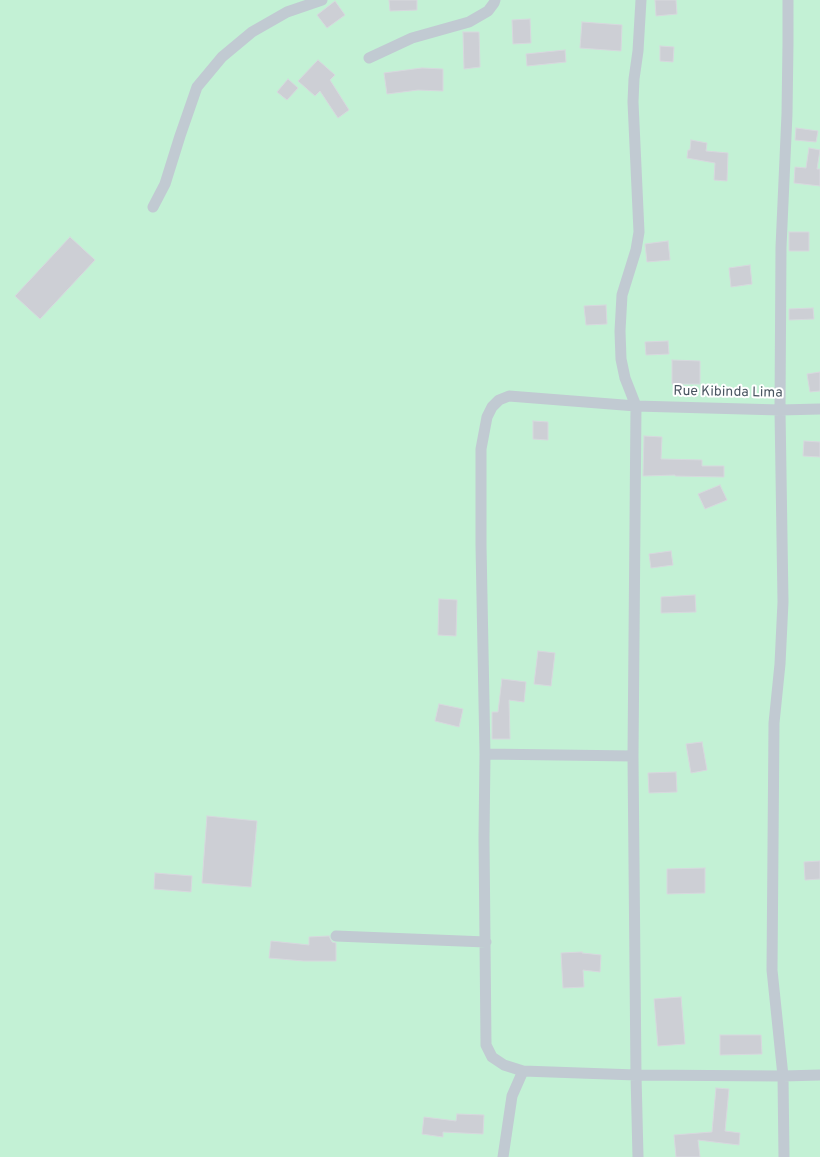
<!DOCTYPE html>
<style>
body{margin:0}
canvas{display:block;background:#f5f3f3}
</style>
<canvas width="820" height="1157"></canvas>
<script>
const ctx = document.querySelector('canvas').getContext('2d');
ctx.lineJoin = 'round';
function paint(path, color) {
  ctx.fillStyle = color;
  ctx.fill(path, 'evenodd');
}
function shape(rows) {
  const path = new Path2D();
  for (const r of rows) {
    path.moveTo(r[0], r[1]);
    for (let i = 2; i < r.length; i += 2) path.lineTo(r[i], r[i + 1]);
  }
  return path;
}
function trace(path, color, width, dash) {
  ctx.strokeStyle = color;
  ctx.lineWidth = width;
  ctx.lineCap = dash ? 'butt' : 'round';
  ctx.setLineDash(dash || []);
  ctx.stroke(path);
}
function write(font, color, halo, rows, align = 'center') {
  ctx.font = font + ' Overpass,sans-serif';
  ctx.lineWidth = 4;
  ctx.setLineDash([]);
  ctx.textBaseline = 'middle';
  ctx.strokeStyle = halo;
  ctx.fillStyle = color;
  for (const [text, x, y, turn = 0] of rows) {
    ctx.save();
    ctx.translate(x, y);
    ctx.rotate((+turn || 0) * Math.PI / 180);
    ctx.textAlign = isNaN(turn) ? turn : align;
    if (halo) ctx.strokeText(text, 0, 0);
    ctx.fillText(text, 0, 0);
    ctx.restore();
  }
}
paint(shape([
 [0,0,820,0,820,1157,0,1157]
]), '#c3f1d5');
const building = shape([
 [389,0,417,0,417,10,390,11,389,0],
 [655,0,676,0,677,14,656,16,655,0],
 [335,1,345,15,327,28,317,15,335,1],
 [530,19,531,43,513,44,512,20,530,19],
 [582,22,622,25,621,51,580,48,582,22],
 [463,32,479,32,480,67,464,69,463,32],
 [660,46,674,47,673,62,660,61,660,46],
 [565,50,566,62,527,66,526,54,565,50],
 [318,60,335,75,330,80,349,110,338,118,320,91,315,96,298,81,318,60],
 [422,68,443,69,443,91,418,90,387,94,384,73,422,68],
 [288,79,298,88,287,100,277,92,288,79],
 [796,128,818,131,816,142,795,140,796,128],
 [691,140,707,143,706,151,728,153,727,181,714,180,715,163,687,158,688,150,690,150,691,140],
 [809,148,820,150,817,169,820,169,820,186,794,183,795,167,806,168,809,148],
 [789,232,809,232,809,251,789,251,789,232],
 [70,237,95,260,40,319,15,296,70,237],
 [668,241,670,260,647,262,645,244,668,241],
 [750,265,752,284,731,287,729,268,750,265],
 [606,305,607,324,586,325,584,306,606,305],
 [813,308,814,319,789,320,789,309,813,308],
 [668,341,669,354,646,355,645,342,668,341],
 [672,360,700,361,700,384,672,384,672,360],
 [820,372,820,391,810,392,807,374,820,372],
 [533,421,548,422,548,440,533,439,533,421],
 [644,436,662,437,661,459,702,460,702,466,724,466,724,477,675,476,675,475,643,476,644,436],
 [804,441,820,442,820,457,803,456,804,441],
 [720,485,727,500,705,509,698,494,720,485],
 [671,551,673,565,651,568,649,554,671,551],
 [695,595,696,612,661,613,661,597,695,595],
 [439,599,457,600,456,636,438,635,439,599],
 [538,651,555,653,551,686,534,684,538,651],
 [502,679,526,682,524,702,509,700,510,739,492,739,492,712,498,712,502,679],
 [439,704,463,709,459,727,435,721,439,704],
 [702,742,707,770,691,773,686,744,702,742],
 [676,772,677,792,649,793,648,773,676,772],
 [207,816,257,821,251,887,202,883,207,816],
 [820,861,820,879,805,880,804,862,820,861],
 [705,868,705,893,667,894,667,869,705,868],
 [155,873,192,876,191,892,154,889,155,873],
 [329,936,332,942,336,943,336,961,304,961,269,958,271,941,309,945,309,937,329,936],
 [582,952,582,953,601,955,600,972,583,970,584,987,563,988,561,953,582,952],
 [681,997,685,1044,658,1046,654,999,681,997],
 [720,1035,761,1035,762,1054,720,1055,720,1035],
 [716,1088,729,1089,725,1131,740,1133,739,1145,698,1140,700,1157,676,1157,674,1135,712,1132,716,1088],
 [457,1114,484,1115,483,1134,443,1132,443,1137,422,1134,424,1117,456,1121,457,1114]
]);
paint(building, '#cdcfd5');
trace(building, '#d7d9de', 1);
trace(shape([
 [369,58,412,38,469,22,488,11,494,3,495,0],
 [153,207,165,184,180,136,197,87,222,57,252,32,287,12,322,0],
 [820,409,780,410,636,406,509,396,499,400,492,407,487,417,481,449,481,545,485,754,484,838,486,1045,492,1057,504,1065,523,1071,636,1075,783,1076,820,1075],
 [485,754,633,756],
 [336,936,486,942],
 [503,1157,512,1096,523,1071],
 [638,1157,636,1075,633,756,636,406,625,378,621,359,620,331,622,295,636,250,639,232,633,102,634,79,638,51,641,0],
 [784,1157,783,1076,772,970,774,723,780,664,783,602,780,410,781,247,787,114,788,43,788,0]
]), '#c1cad2', 11);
write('14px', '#4a5661', '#fff', [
 ["Rue Kibinda Lima",728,393,1]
]);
</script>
